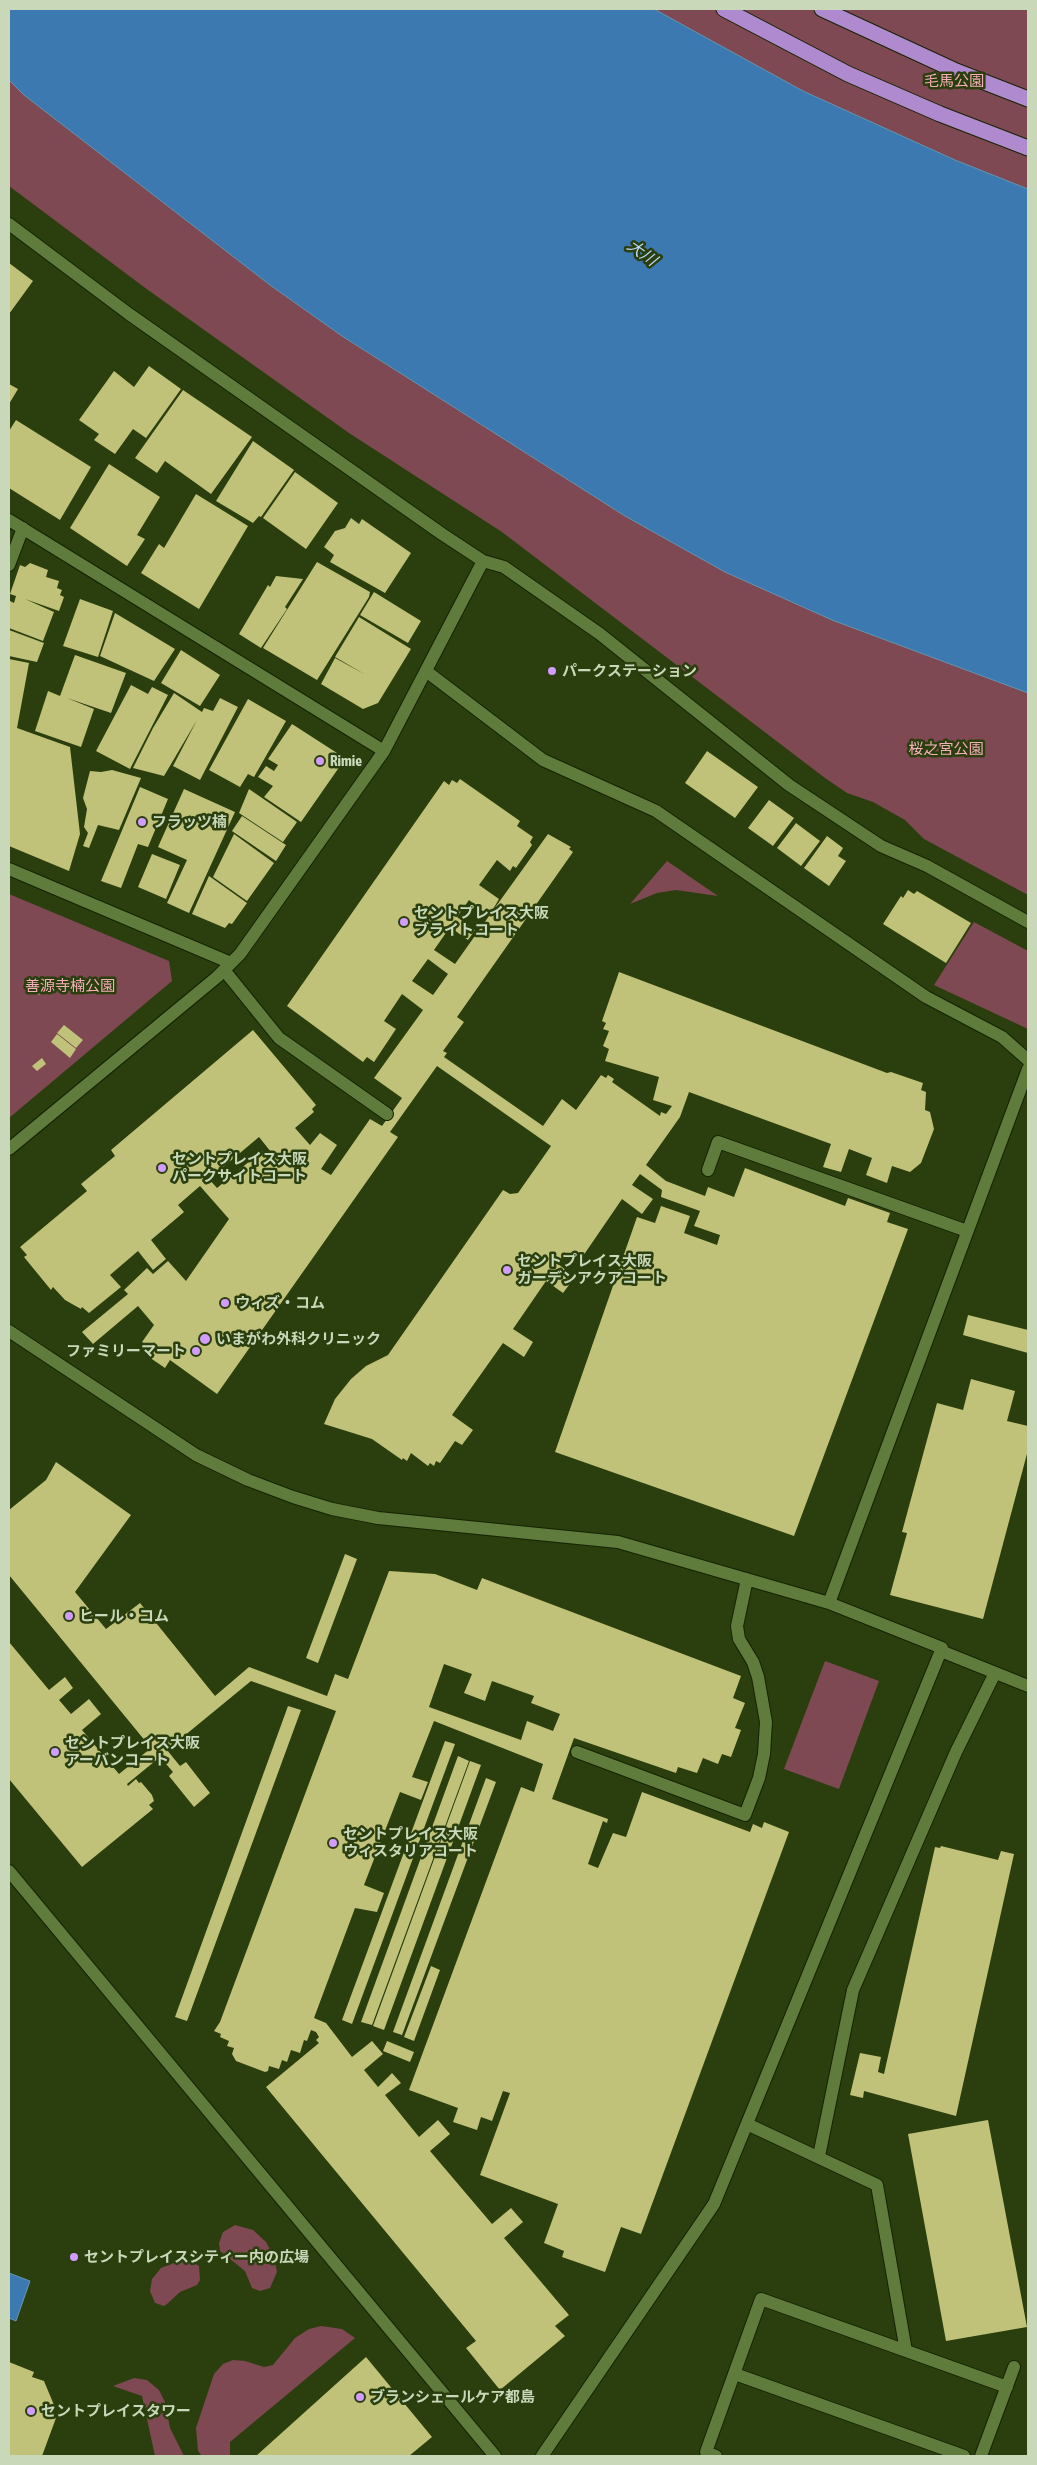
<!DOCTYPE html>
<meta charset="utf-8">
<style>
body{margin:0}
#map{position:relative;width:1037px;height:2465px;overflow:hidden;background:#2a3e0e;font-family:"Asap Condensed",sans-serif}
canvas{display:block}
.frame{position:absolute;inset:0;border:10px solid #c8d8b8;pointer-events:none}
</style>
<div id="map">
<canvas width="1037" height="2465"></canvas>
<div class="frame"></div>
</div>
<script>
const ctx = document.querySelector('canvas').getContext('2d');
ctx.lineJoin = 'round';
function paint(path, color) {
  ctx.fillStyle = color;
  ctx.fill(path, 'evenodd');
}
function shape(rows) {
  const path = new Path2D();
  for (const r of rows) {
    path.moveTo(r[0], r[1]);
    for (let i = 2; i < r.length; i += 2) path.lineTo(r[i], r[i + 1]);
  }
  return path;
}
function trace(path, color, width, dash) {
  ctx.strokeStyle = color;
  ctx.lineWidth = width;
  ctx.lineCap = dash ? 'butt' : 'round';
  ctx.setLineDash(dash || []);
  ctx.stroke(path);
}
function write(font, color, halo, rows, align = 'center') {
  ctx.font = font + ' "Asap Condensed","Noto Sans JP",sans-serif';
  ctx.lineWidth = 5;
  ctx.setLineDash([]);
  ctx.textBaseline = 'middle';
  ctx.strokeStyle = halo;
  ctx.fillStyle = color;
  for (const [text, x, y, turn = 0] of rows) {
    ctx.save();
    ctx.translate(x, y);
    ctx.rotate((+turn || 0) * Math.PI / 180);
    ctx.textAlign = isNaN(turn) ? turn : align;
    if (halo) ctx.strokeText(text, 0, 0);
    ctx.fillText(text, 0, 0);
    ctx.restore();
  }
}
paint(shape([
 [654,9,1028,9,1028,189,955,160,803,91],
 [9,80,24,95,270,285,342,336,625,516,725,572,832,620,1028,693,1028,895,924,839,905,820,873,802,847,793,825,778,502,532,349,433,148,290,9,186],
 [667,861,718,896,676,890,657,893,630,904],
 [9,894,169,961,172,981,9,1118],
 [974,922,1028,951,1028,1029,934,985],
 [825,1661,879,1681,839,1789,784,1769],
 [235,2225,253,2230,266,2242,274,2257,277,2272,270,2288,260,2291,252,2288,245,2271,220,2251,219,2243,223,2232],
 [181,2260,191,2261,199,2266,200,2280,197,2285,180,2292,167,2304,164,2306,155,2303,150,2291,152,2279,161,2268],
 [321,2326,342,2329,355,2338,230,2442,230,2456,202,2456,198,2451,196,2428,214,2374,223,2364,233,2360,245,2361,264,2367,273,2365,295,2338,309,2329],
 [134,2378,147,2380,159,2390,165,2402,170,2428,184,2456,155,2456,142,2396,113,2386]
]), '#7e4952');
const water = shape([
 [9,9,654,9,803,91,955,160,1028,189,1028,693,832,620,725,572,625,516,342,336,270,285,24,95,9,80,9,9],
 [9,2273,30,2281,16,2321,9,2318,9,2273]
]);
paint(water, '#3d79b1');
trace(water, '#6796b3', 1);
paint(shape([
 [9,263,33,281,9,314],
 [149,366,181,389,146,438,133,429,115,454,94,440,99,434,79,420,114,371,134,387],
 [9,384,18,389,9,404],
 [183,390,252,437,211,494,165,461,157,473,135,458],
 [16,420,91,467,60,520,9,488,9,431],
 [253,441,294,470,261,517,259,516,253,523,216,501],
 [109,464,160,497,137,535,145,539,127,566,70,528],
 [295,472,338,503,306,549,263,518],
 [196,494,248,526,199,609,141,573,159,544,164,548],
 [351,518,359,524,362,519,411,553,385,593,330,562,334,555,324,547,335,531,345,528],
 [317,562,370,592,369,597,317,680,263,648],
 [30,563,48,570,46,577,59,581,57,588,62,590,60,595,64,597,59,611,25,599,54,612,43,641,9,628,9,603,10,601,14,603,16,596,10,594,20,565,25,567],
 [276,576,303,579,285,607,287,609,261,648,239,634,268,585,270,587],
 [374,592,421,621,408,643,360,615],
 [80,599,113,611,98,657,63,646],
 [115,613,175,649,154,681,100,656],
 [359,617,411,649,378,703,363,709,321,684,335,658,366,675,335,657],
 [9,630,44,643,37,662,9,656],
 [181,650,220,675,200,706,161,683],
 [75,655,126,673,111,713,67,698,94,709,81,747,35,731,48,691,60,696],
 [9,659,29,663,17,728,70,747,80,834,69,871,9,846],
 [131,685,148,694,152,687,168,695,130,769,96,751],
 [174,693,202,712,204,708,213,711,220,698,238,707,200,780,173,766,197,720,164,776,133,768,153,728],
 [248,699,286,721,254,777,248,774,240,787,209,770],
 [292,724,337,753,340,766,301,822,264,797,273,786,258,777,266,766,274,771,278,765,268,759],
 [707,751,758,787,735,818,685,783],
 [112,770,141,778,119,830,98,825,89,848,83,846,88,833,84,827,87,809,83,798,90,771,101,772],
 [460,779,520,821,517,826,533,837,530,842,532,845,516,868,513,866,510,871,497,860,479,885,499,899,489,916,548,834,571,847,569,849,573,852,457,1017,464,1022,443,1051,447,1053,444,1057,543,1126,562,1099,576,1110,601,1075,606,1078,608,1075,614,1079,612,1082,660,1116,661,1112,666,1114,672,1106,653,1100,659,1077,605,1061,609,1049,603,1046,609,1031,603,1029,606,1023,602,1021,619,972,887,1073,891,1072,923,1083,921,1090,926,1092,925,1110,930,1112,934,1129,921,1163,910,1172,892,1166,887,1183,866,1175,872,1158,849,1149,841,1172,823,1167,831,1144,689,1092,680,1117,646,1165,666,1181,705,1196,708,1187,734,1197,745,1168,845,1206,848,1198,890,1213,887,1222,908,1229,794,1536,555,1452,637,1217,655,1223,661,1206,690,1216,684,1233,717,1245,720,1235,694,1226,700,1211,661,1197,662,1190,640,1174,632,1185,653,1199,642,1214,622,1199,581,1259,573,1253,564,1255,558,1264,575,1277,563,1293,546,1281,513,1329,533,1342,524,1357,503,1343,452,1415,473,1430,462,1445,455,1441,440,1463,436,1461,434,1466,430,1463,428,1466,411,1453,407,1461,403,1458,402,1460,372,1439,324,1424,335,1399,351,1379,366,1366,388,1355,503,1190,510,1194,518,1193,551,1146,437,1066,390,1132,398,1137,217,1394,170,1360,165,1368,146,1355,151,1348,142,1342,154,1325,138,1306,93,1344,82,1332,128,1294,124,1290,147,1268,153,1274,168,1261,186,1281,229,1219,200,1186,178,1205,184,1212,151,1240,166,1259,153,1270,138,1251,110,1275,121,1287,89,1313,82,1307,81,1309,65,1300,53,1287,51,1290,24,1257,27,1255,20,1247,87,1191,81,1184,115,1156,111,1150,253,1030,316,1105,312,1109,314,1112,295,1128,310,1145,320,1133,337,1145,321,1169,331,1175,370,1119,382,1126,402,1098,374,1078,423,1010,402,994,384,1021,396,1029,374,1062,367,1057,363,1062,287,1006,444,781,449,785,452,780,457,783],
 [469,900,489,916,455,964,434,950,450,927,468,940,475,930,457,917],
 [428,959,448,974,433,995,412,981],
 [259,1137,275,1157,269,1161,262,1151,217,1188,209,1179],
 [140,787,168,799,148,847,138,844,121,888,101,881],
 [184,789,235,812,189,913,167,903,187,860,158,847],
 [249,789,297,822,283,842,239,813],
 [769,800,794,818,773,846,748,828],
 [242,816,286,845,276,861,232,831],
 [796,823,820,841,801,866,777,848],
 [234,834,274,863,247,901,213,877],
 [827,836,843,848,838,856,846,861,829,886,804,868],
 [152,854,180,865,166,899,138,887],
 [209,876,247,903,232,924,229,923,225,928,192,914],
 [908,890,914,894,917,891,971,923,946,963,883,924,901,896,903,898],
 [43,977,49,989,38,995,32,983],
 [64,1025,83,1040,76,1048,57,1033],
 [57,1034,76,1049,70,1058,51,1042],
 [42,1058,46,1064,37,1071,32,1066],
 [968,1315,1028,1330,1028,1353,963,1335],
 [971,1379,1015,1391,1007,1421,1028,1426,1028,1450,983,1619,890,1595,907,1533,902,1532,937,1403,963,1410],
 [56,1462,131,1515,75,1592,106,1629,140,1603,215,1696,249,1667,327,1696,335,1674,348,1679,389,1571,435,1574,477,1590,482,1578,741,1676,733,1698,745,1703,735,1728,741,1730,731,1757,722,1754,718,1764,703,1758,697,1773,678,1767,676,1773,574,1738,552,1799,608,1819,607,1823,603,1821,588,1864,598,1868,613,1833,626,1837,642,1792,750,1832,753,1824,762,1828,764,1822,789,1832,641,2234,621,2227,605,2272,562,2257,564,2251,544,2243,558,2204,480,2175,510,2093,503,2091,492,2121,481,2117,477,2130,453,2122,458,2108,409,2090,521,1787,534,1792,543,1764,434,1721,412,1777,428,1782,421,1800,400,1792,364,1885,384,1893,377,1912,355,1908,314,2018,326,2023,352,2057,372,2041,383,2054,364,2070,378,2087,392,2073,401,2083,385,2095,419,2137,438,2120,450,2134,430,2151,492,2224,511,2208,523,2222,504,2238,569,2315,555,2326,565,2336,500,2390,466,2348,476,2341,266,2087,319,2043,316,2040,319,2037,316,2032,311,2030,307,2041,304,2040,300,2053,291,2050,287,2062,282,2060,279,2069,269,2066,268,2071,265,2072,236,2061,232,2054,234,2048,227,2046,229,2041,220,2037,221,2034,214,2031,220,2022,336,1711,251,1681,167,1750,180,1766,186,1762,210,1793,194,1807,169,1776,173,1772,160,1757,127,1784,128,1786,136,1779,139,1783,141,1782,152,1795,154,1801,149,1805,153,1809,82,1867,9,1779,9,1642,49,1690,65,1677,73,1688,59,1700,71,1714,89,1699,101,1714,82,1730,119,1774,151,1748,9,1575,9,1510,46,1480],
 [444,1664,472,1674,464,1693,485,1701,492,1681,534,1696,531,1703,560,1714,553,1731,527,1721,521,1740,429,1707],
 [345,1554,357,1559,318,1663,306,1658],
 [288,1706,301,1710,187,2021,175,2017],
 [445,1741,455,1744,352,2024,342,2020],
 [458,1756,469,1761,372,2025,361,2022],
 [470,1761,481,1765,384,2030,373,2026],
 [486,1778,496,1782,402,2035,393,2032],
 [941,1846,998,1860,1001,1851,1014,1854,956,2116,864,2091,863,2098,850,2095,860,2053,881,2057,878,2072,884,2074,935,1847,940,1848],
 [431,1966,440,1970,414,2041,404,2037],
 [387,2041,414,2052,410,2062,383,2051],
 [988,2120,1027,2327,946,2341,908,2134],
 [366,2357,432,2437,409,2456,256,2456],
 [9,2362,34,2372,32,2377,44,2381,54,2405,50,2416,56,2418,42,2456,9,2456]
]), '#c1c279');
const minor = shape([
 [9,224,129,314,442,534,483,561,504,567,600,634,789,785,881,846,927,866,1028,922],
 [9,520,384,751],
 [9,565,23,528],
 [426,671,543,760,656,811,926,997,1002,1037,1028,1060],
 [9,869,231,963],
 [224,970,279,1038,387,1114],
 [9,1149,217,977,240,954,384,751,483,561],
 [708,1170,718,1142,967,1231],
 [9,1331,196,1455,248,1480,293,1497,332,1509,378,1518,618,1542,829,1603,942,1648,714,2204,542,2456],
 [829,1603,1028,1069],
 [941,1651,1028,1686],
 [577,1752,745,1815,759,1778,764,1754,766,1722,758,1677,753,1662,739,1639,737,1626,747,1579],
 [9,1871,495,2456],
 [747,2124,877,2185,906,2351],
 [819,2156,853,1990,956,1752,995,1673],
 [735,2374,964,2456],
 [716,2456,706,2452,761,2299,1007,2387],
 [981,2456,1014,2367]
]);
const highway = shape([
 [724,9,848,74,940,114,1028,148],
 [822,9,956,71,1028,99]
]);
trace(minor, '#152303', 14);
trace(highway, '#152303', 17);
trace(minor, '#5f7c3d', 12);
trace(highway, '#b08acf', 15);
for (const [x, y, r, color] of [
 [552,671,5,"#d29cfd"],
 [320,761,5,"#d29cfd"],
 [142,822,5,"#d29cfd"],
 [404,922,5,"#d29cfd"],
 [162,1168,5,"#d29cfd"],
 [507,1270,5,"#d29cfd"],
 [225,1303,5,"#d29cfd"],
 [205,1339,6,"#d29cfd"],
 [196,1351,5,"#d29cfd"],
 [69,1616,5,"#d29cfd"],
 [55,1752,5,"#d29cfd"],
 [333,1843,5,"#d29cfd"],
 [74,2257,5,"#d29cfd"],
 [360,2397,5,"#d29cfd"],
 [31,2411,5,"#d29cfd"]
]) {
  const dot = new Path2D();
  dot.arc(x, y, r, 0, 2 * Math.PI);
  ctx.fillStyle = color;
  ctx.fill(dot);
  trace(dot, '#2a3e0e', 2);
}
write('15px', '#f5afba', '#2a3e0e', [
 ["毛馬公園",954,81],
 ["桜之宮公園",946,749],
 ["善源寺楠公園",70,986]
]);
write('bold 15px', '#c8d8b8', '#2a3e0e', [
 ["パークステーション",562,671],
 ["Rimie",330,761],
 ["フラッツ楠",152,822],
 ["セントプレイス大阪",414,913],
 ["ブライトコート",414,930],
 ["セントプレイス大阪",172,1159],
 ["パークサイトコート",172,1176],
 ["セントプレイス大阪",517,1261],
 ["ガーデンアクアコート",517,1278],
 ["ウィズ・コム",235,1303],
 ["いまがわ外科クリニック",216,1339],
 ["ファミリーマート",186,1351,"right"],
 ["ヒール・コム",79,1616],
 ["セントプレイス大阪",65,1743],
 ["アーバンコート",65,1760],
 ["セントプレイス大阪",343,1834],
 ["ウィスタリアコート",343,1851],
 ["セントプレイスシティー内の広場",84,2257],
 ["ブランシェールケア都島",370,2397],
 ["セントプレイスタワー",41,2411]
], 'left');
write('italic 16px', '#b9d8f8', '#2a3e0e', [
 ["大川",642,253,36]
]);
</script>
